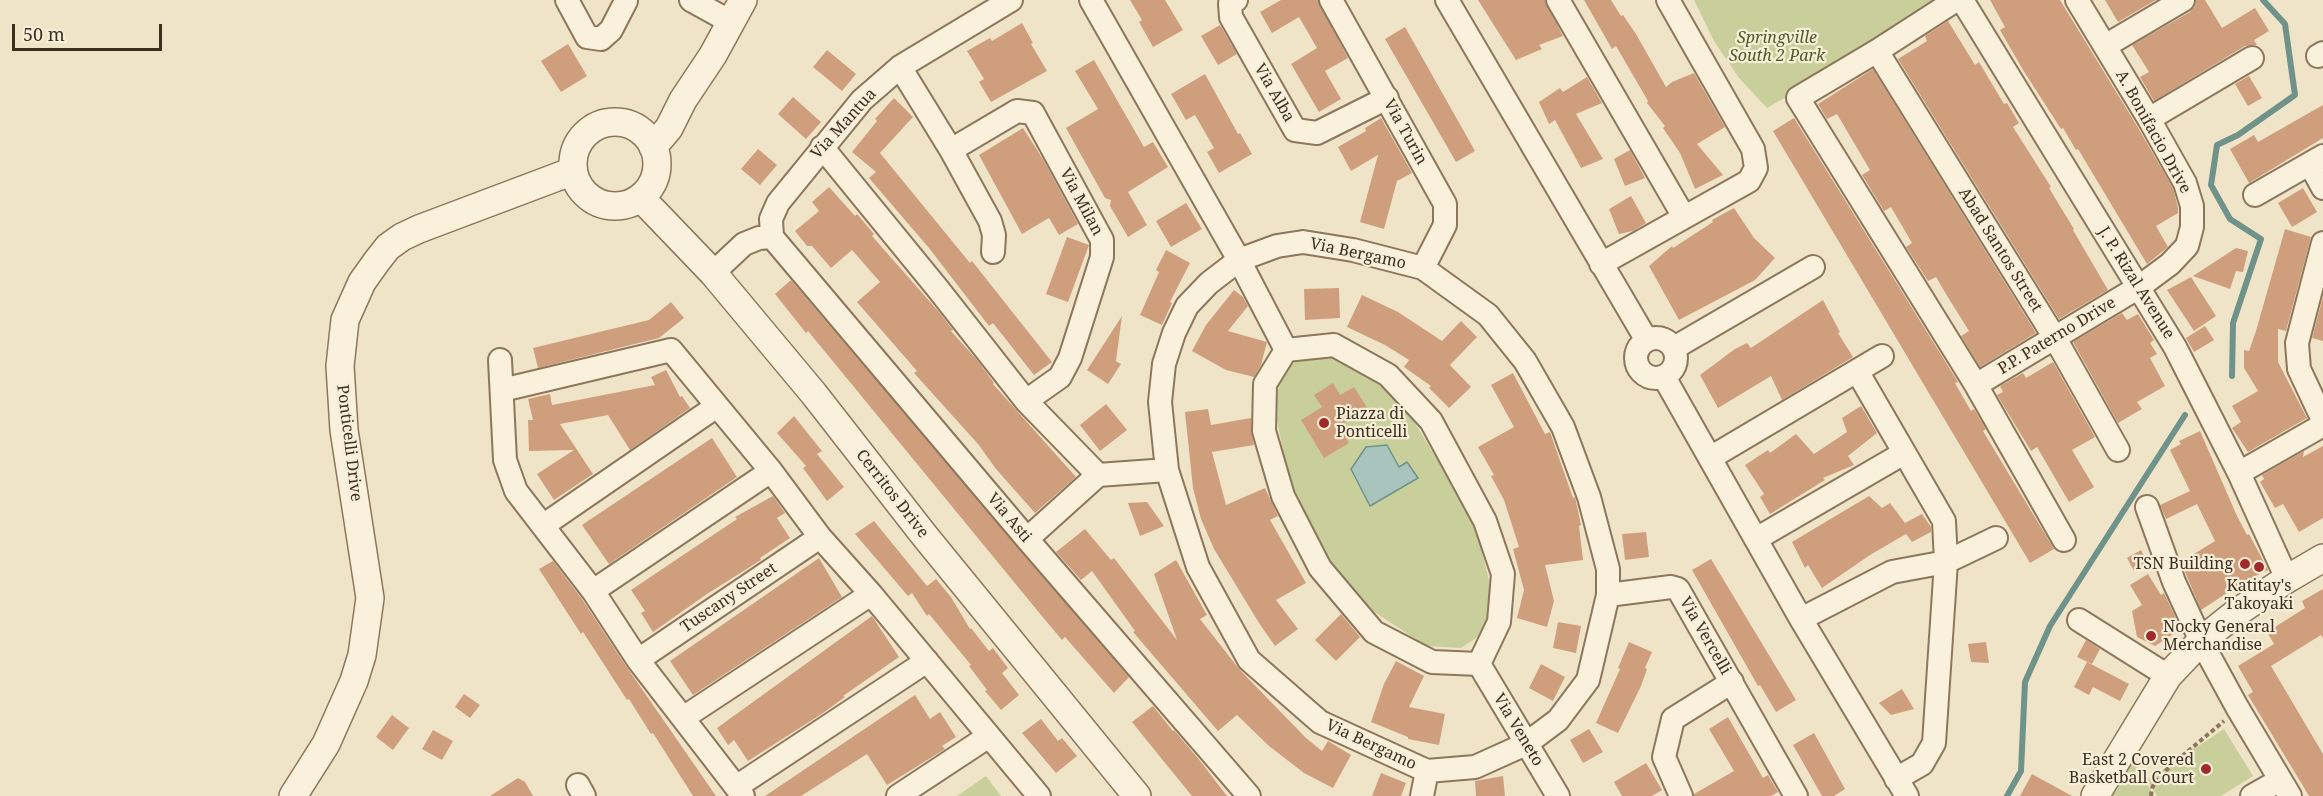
<!DOCTYPE html>
<style>
body{margin:0}
#map{position:relative;width:2323px;height:796px;overflow:hidden;background:#f0e4c8;font-family:"Noto Serif",serif}
canvas{display:block}
.scale{position:absolute;left:12px;top:24px;width:150px;height:27px;box-sizing:border-box;border:3px solid #3d2e20;border-top:0;padding-left:8px;font-size:18px;line-height:21px;white-space:nowrap;color:#3d2e20;-webkit-text-stroke:4px #f7eed8;paint-order:stroke}
</style>
<div id="map">
<canvas width="2323" height="796"></canvas>
<div class="scale">50 m</div>
</div>
<script>
const ctx = document.querySelector('canvas').getContext('2d');
ctx.lineJoin = 'round';
function paint(path, color) {
  ctx.fillStyle = color;
  ctx.fill(path, 'evenodd');
}
function shape(rows) {
  const path = new Path2D();
  for (const r of rows) {
    if (r.length === 3) {
      path.moveTo(r[0] + r[2], r[1]);
      path.arc(r[0], r[1], r[2], 0, 2 * Math.PI);
      continue;
    }
    path.moveTo(r[0], r[1]);
    for (let i = 2; i < r.length; i += 2) path.lineTo(r[i], r[i + 1]);
  }
  return path;
}
function trace(path, color, width, dash) {
  ctx.strokeStyle = color;
  ctx.lineWidth = width;
  ctx.lineCap = dash ? 'butt' : 'round';
  ctx.setLineDash(dash || []);
  ctx.stroke(path);
}
function write(font, color, halo, rows, align = 'center') {
  ctx.font = font + ' "Noto Serif",serif';
  ctx.lineWidth = 4.5;
  ctx.setLineDash([]);
  ctx.textBaseline = 'middle';
  ctx.strokeStyle = halo;
  ctx.fillStyle = color;
  for (const [text, x, y, turn = 0] of rows) {
    ctx.save();
    ctx.translate(x, y);
    ctx.rotate((+turn || 0) * Math.PI / 180);
    ctx.textAlign = isNaN(turn) ? turn : align;
    if (halo) ctx.strokeText(text, 0, 0);
    ctx.fillText(text, 0, 0);
    ctx.restore();
  }
}
paint(shape([
 [1694,0,1942,0,1868,50,1767,108,1739,78,1714,41],
 [1319,352,1348,359,1404,405,1474,520,1494,600,1481,635,1461,648,1426,646,1373,611,1326,555,1288,477,1275,410,1280,380,1290,364],
 [2224,729,2253,776,2221,796,2157,796,2147,780],
 [2131,755,2154,796,2111,796],
 [986,776,1001,796,957,796]
]), '#c9cf9b');
const water = shape([
 [1387,445,1399,467,1407,462,1418,478,1370,506,1351,469,1366,447,1387,445]
]);
paint(water, '#a9c4bc');
trace(water, '#6f938a', 1.5);
trace(shape([
 [2232,376,2233,323,2261,239,2230,219,2211,185,2217,145,2238,135,2295,95,2285,24,2263,0],
 [2007,796,2021,771,2025,682,2050,626,2185,415]
]), '#6f938a', 6);
paint(shape([
 [1130,0,1165,0,1183,30,1153,47,1139,22,1142,20],
 [1281,0,1318,0,1348,58,1325,71,1341,99,1319,112,1291,64,1317,48,1299,17,1272,33,1260,12],
 [1478,0,1545,0,1563,36,1539,45,1542,49,1516,60],
 [1584,0,1611,0,1621,16,1623,15,1636,34,1666,87,1672,82,1694,73,1725,127,1697,144,1723,175,1695,189,1680,153,1663,128,1665,126,1647,103,1648,101,1616,46,1612,49],
 [1990,0,2060,0,2137,126,2173,188,2178,208,2178,213,2156,226,2168,247,2147,264,2078,149,2076,150,2063,128,2061,129,2023,70,2000,30,2005,27],
 [2105,0,2156,0,2118,22],
 [2196,0,2205,0,2222,28,2255,8,2269,31,2254,40,2257,45,2245,46,2154,101,2140,77,2149,72,2132,45,2190,12,2195,6],
 [1948,21,1975,65,1979,62,2004,104,2007,103,2019,123,2013,127,2051,187,2049,188,2074,229,2073,230,2108,290,2059,319,1898,59,1927,41,1925,36],
 [1022,23,1033,43,1031,44,1047,71,991,102,979,82,984,79,967,51,990,38,992,41],
 [1220,25,1237,54,1218,65,1201,36],
 [1405,27,1475,151,1456,162,1385,39],
 [568,44,587,76,561,92,541,61],
 [827,50,856,74,842,91,813,67],
 [1094,60,1144,147,1153,142,1168,167,1128,192,1147,225,1128,237,1110,206,1111,200,1105,198,1066,128,1098,109,1075,71],
 [1873,69,2036,333,1980,367,1961,336,1969,331,1946,294,1936,277,1928,281,1906,247,1912,243,1891,207,1884,211,1862,175,1870,170,1837,114,1827,119,1818,104],
 [1205,74,1238,134,1240,133,1252,154,1219,173,1207,152,1214,148,1195,115,1186,120,1171,94],
 [2249,76,2262,98,2248,106,2235,84],
 [1587,77,1602,103,1576,114,1603,159,1581,168,1555,120,1549,124,1539,102,1560,88,1563,92],
 [793,97,821,122,806,139,778,114],
 [894,98,913,117,880,153,970,263,972,261,1052,362,1034,375,993,323,989,326,929,248,869,178,876,172,852,152,877,121,875,119],
 [2323,105,2323,138,2249,183,2230,149,2254,135,2258,142],
 [1381,118,1412,173,1397,181,1384,229,1360,222,1378,155,1351,171,1338,147,1366,131,1365,128],
 [1794,118,1958,382,1955,383,1971,411,1974,409,1986,429,1983,431,2054,549,2030,563,1773,131],
 [1023,128,1044,161,1078,224,1059,235,1049,218,1022,234,979,155],
 [758,149,777,165,760,185,741,169],
 [1630,150,1645,178,1625,186,1614,159],
 [829,187,855,216,857,214,874,234,872,236,939,312,953,330,951,331,978,361,994,383,993,384,1076,477,1035,513,996,469,978,444,914,373,917,371,857,302,880,282,852,250,831,268,812,246,807,246,795,231,819,211,812,202],
 [2303,188,2317,212,2292,227,2278,203],
 [1631,196,1646,223,1633,231,1619,234,1609,209],
 [1186,203,1202,229,1171,247,1156,221],
 [1734,208,1754,238,1775,258,1755,280,1679,320,1649,266,1672,246,1673,248,1713,222,1712,220],
 [2285,229,2311,237,2286,331,2278,329,2278,362,2307,418,2248,452,2232,428,2241,422,2232,406,2258,391,2244,368,2244,350,2249,351,2256,331],
 [1067,237,1089,245,1068,302,1046,294],
 [2236,248,2248,251,2243,272,2236,271,2230,289,2193,276],
 [1166,250,1190,263,1170,302,1172,303,1162,325,1140,315,1159,272,1156,270],
 [2191,277,2216,316,2194,331,2167,290],
 [791,280,1129,677,1114,693,1065,637,1062,640,1041,615,808,331,806,333,775,294],
 [1339,288,1340,318,1305,320,1304,289],
 [1234,290,1243,297,1248,306,1228,331,1267,342,1261,365,1254,377,1226,370,1192,351,1206,325],
 [1362,295,1398,312,1442,341,1461,321,1477,337,1450,365,1471,387,1449,408,1429,388,1431,386,1404,367,1409,360,1385,345,1347,327],
 [2323,297,2323,341,2312,338],
 [1823,300,1840,332,1838,333,1853,357,1782,400,1771,376,1718,408,1700,375,1735,349,1747,343,1751,348],
 [671,302,684,318,659,338,538,368,533,348,649,320],
 [2122,313,2127,320,2138,314,2154,340,2150,343,2157,354,2150,358,2165,386,2137,402,2142,409,2118,423,2073,342],
 [1122,316,1116,361,1121,364,1108,384,1087,370],
 [2205,326,2214,340,2194,352,2186,338],
 [2053,362,2095,437,2072,450,2094,487,2069,502,2037,447,2031,451,1997,395,2003,392,2000,386,2023,373,2026,378],
 [666,370,680,397,682,396,690,408,630,450,608,415,560,424,593,474,554,500,537,474,574,450,529,451,528,420,533,420,528,399,550,394,552,405,655,385,651,377],
 [1513,373,1545,434,1550,432,1573,498,1575,497,1581,525,1579,526,1583,560,1545,565,1554,601,1547,627,1517,618,1524,590,1513,549,1519,547,1504,500,1491,476,1494,475,1478,447,1514,427,1491,385],
 [1333,383,1340,395,1354,387,1368,409,1339,426,1349,443,1324,458,1301,420,1322,407,1314,395],
 [1106,404,1127,430,1100,451,1080,425],
 [1861,406,1877,433,1848,456,1854,465,1823,478,1825,480,1770,514,1760,497,1764,494,1745,465,1768,450,1770,453,1796,434,1814,454,1847,432,1842,418],
 [1208,409,1211,425,1251,418,1251,431,1254,445,1212,452,1226,505,1265,488,1278,516,1270,520,1306,583,1276,600,1298,629,1275,646,1259,623,1214,549,1201,519,1193,488,1185,412],
 [794,416,822,451,817,454,844,487,827,501,803,468,806,466,777,433],
 [2200,431,2237,516,2247,535,2249,534,2268,570,2247,580,2201,610,2181,562,2215,541,2197,504,2166,519,2160,505,2190,491,2170,450,2181,444,2179,441],
 [712,438,737,477,609,564,582,525],
 [2323,446,2323,518,2299,532,2283,504,2275,508,2260,482,2264,479,2262,475,2304,451,2303,457],
 [773,496,785,513,777,518,790,538,760,558,761,560,707,594,653,632,641,613,645,611,631,590,737,519,735,517],
 [1869,496,1882,508,1890,503,1905,523,1922,514,1931,527,1931,532,1912,542,1906,534,1870,555,1822,588,1808,565,1805,568,1792,542],
 [1147,502,1164,526,1140,536,1128,503],
 [874,521,927,586,936,579,951,597,970,629,971,628,989,651,993,648,1008,668,1002,673,1019,695,1001,710,985,691,987,690,969,666,971,665,929,614,927,616,912,593,908,596,855,534],
 [1085,529,1111,560,1114,558,1177,640,1154,574,1176,560,1207,615,1200,619,1240,670,1306,738,1322,751,1328,741,1351,755,1333,788,1304,773,1269,746,1237,715,1218,731,1133,632,1135,631,1092,571,1081,580,1056,552],
 [1646,532,1649,557,1625,560,1622,534],
 [2141,550,2148,563,2134,571,2127,558],
 [819,558,842,597,693,695,670,661],
 [1711,559,1796,700,1776,712,1760,685,1758,686,1692,570],
 [553,561,582,599,626,666,716,796,693,796,653,733,651,734,629,699,627,700,583,632,581,634,539,569],
 [2148,574,2161,595,2164,593,2181,629,2155,646,2137,637,2132,611,2142,605,2130,585],
 [2323,589,2323,638,2321,635,2271,666,2323,754,2323,796,2309,796,2248,695,2253,692,2238,666,2274,644,2267,632,2305,608,2302,601],
 [1341,614,1360,637,1336,661,1315,640],
 [872,616,899,657,843,696,845,697,823,713,748,761,734,740,728,745,717,728],
 [1558,622,1581,626,1576,653,1553,648],
 [2086,640,2100,649,2092,664,2077,657],
 [1629,642,1652,652,1645,668,1647,669,1641,686,1618,733,1596,723,1620,669,1618,668],
 [1986,642,1989,663,1971,662,1968,644],
 [1396,661,1424,676,1409,707,1445,714,1439,745,1408,739,1408,737,1371,722,1384,684],
 [2087,662,2129,684,2120,701,2093,687,2089,695,2074,687],
 [1541,664,1565,677,1553,701,1529,688],
 [1902,689,1914,709,1891,715,1879,703],
 [464,694,480,705,470,718,455,707],
 [915,695,930,719,940,712,956,737,942,746,945,749,887,785,867,754,801,796,765,796],
 [1153,706,1173,731,1174,730,1201,762,1227,796,1192,796,1148,742,1132,722],
 [392,715,409,728,393,750,376,737],
 [1728,717,1763,778,1768,775,1778,792,1771,796,1694,796,1694,794,1734,771,1709,729],
 [1041,719,1058,741,1062,738,1077,756,1056,773,1022,733],
 [1589,729,1603,752,1583,763,1570,740],
 [433,730,453,741,442,760,422,749],
 [1814,733,1845,789,1834,796,1822,796,1793,745],
 [1646,763,1662,790,1652,796,1622,796,1614,782],
 [1381,773,1406,783,1401,796,1372,796],
 [2032,774,2072,796,2020,796],
 [1503,776,1505,796,1476,796,1475,781],
 [518,778,525,782,533,796,490,796]
]), '#cf9f7d');
const minor = shape([
 [567,0,587,37,601,39,611,30,626,1],
 [691,0,731,22],
 [1091,0,1239,260,1286,350],
 [1236,0,1230,4,1231,17,1295,130,1317,133,1387,98],
 [1331,0,1445,204,1445,225,1423,268],
 [1447,0,1646,339],
 [1558,0,1684,217],
 [1956,0,1877,51,1798,98,1976,385,2064,540],
 [1962,0,2175,347,2239,473,2287,579],
 [2105,46,2183,0],
 [1877,51,2055,338,2118,450],
 [2318,56,2323,53],
 [900,67,951,150,990,221,994,235,993,252],
 [2149,119,2252,58],
 [822,147,938,289,1026,401,1098,475],
 [951,150,1017,111,1033,113,1102,240,1102,257,1070,358,1060,377,1026,401],
 [2310,164,2323,188],
 [2255,195,2323,156],
 [772,237,1027,539,1249,796],
 [772,237,771,219,778,203,862,100,900,67,1011,0],
 [1303,242,1353,250,1423,268,1488,315,1525,361,1563,427,1589,497,1608,569,1608,595,1588,680,1558,720,1526,744,1475,767,1427,771,1320,722,1249,660,1198,567,1167,470,1160,402,1164,364,1174,333,1187,306,1209,283,1239,260,1277,246,1303,242],
 [2323,243,2297,343,2299,369,2323,420],
 [1601,264,1749,181,1756,168,1753,149,1668,0],
 [713,273,744,244,759,238,772,237],
 [1656,358,20],
 [1334,345,1388,375,1431,421,1485,521,1503,574,1499,622,1479,664,1432,662,1374,632,1320,568,1283,496,1264,431,1265,384,1286,350,1334,345],
 [1674,348,1813,267],
 [500,360,505,460,516,491,593,591,638,660,743,796],
 [1857,371,1944,521,1946,562,1934,743,1922,764,1896,779],
 [1664,377,1801,619,1907,796],
 [1976,385,2139,287,2170,264,2187,246,2192,227,2192,206,2185,183,2149,119,2077,0],
 [502,390,671,350,771,471,820,537,871,594,1039,796],
 [1710,458,1882,356],
 [2239,473,2323,425],
 [2147,507,2174,582,2201,641,2237,707,2290,796],
 [544,525,717,406],
 [1027,539,1098,475,1167,470],
 [1756,539,1904,453],
 [593,591,771,471],
 [1608,595,1671,587,1678,589,1796,796],
 [1801,619,1892,572,1946,562,1996,538],
 [2079,620,2168,676],
 [638,660,820,537],
 [1479,664,1558,796],
 [683,718,871,594],
 [578,785,584,796],
 [736,787,927,661],
 [898,796,989,736],
 [1422,796,1427,771],
 [1681,796,1664,757,1673,719,1732,682],
 [2252,796,2280,780]
]);
const tertiary = shape([
 [615,164,42],
 [653,147,669,128,683,100,713,55,743,0],
 [641,198,713,273,814,394,924,535,1137,796],
 [293,796,326,744,354,681,362,655,370,598,344,430,340,366,345,320,362,282,377,261,388,247,402,237,419,229,573,171],
 [2095,796,2168,676,2201,641,2236,613,2287,579,2323,558]
]);
trace(minor, '#8d765c', 26);
trace(tertiary, '#8d765c', 30);
trace(shape([
 [2151,796,2152,788,2157,779,2175,762,2224,721]
]), '#8d765c', 4, [4.5, 3]);
trace(minor, '#faf1dc', 22);
trace(tertiary, '#faf1dc', 27);
for (const [x, y, r, color] of [
 [1324,423,6,"#9e2a2b"],
 [2245,564,6,"#9e2a2b"],
 [2259,567,6,"#9e2a2b"],
 [2151,636,6,"#9e2a2b"],
 [2206,769,6,"#9e2a2b"]
]) {
  const dot = new Path2D();
  dot.arc(x, y, r, 0, 2 * Math.PI);
  ctx.fillStyle = color;
  ctx.fill(dot);
  trace(dot, '#f7eed8', 2);
}
write('italic 16px', '#4d5a26', '#f7eed8', [
 ["Springville",1777,38],
 ["South 2 Park",1777,56]
]);
write('16px', '#3d2e20', '#f7eed8', [
 ["Via Alba",1274,93,60],
 ["Via Mantua",844,124,-48],
 ["Via Turin",1405,132,61],
 ["A. Bonifacio Drive",2153,132,61],
 ["Via Milan",1081,202,62],
 ["Abad Santos Street",2000,250,58],
 ["Via Bergamo",1358,254,12],
 ["J. P. Rizal Avenue",2136,283,58],
 ["P.P. Paterno Drive",2057,336,-31],
 ["Ponticelli Drive",349,443,83],
 ["Cerritos Drive",892,494,52],
 ["Via Asti",1009,518,50],
 ["Tuscany Street",729,598,-34],
 ["Via Vercelli",1705,636,60],
 ["Via Veneto",1518,730,59],
 ["Via Bergamo",1371,745,25]
]);
write('16px', '#3d2e20', '#f7eed8', [
 ["Piazza di",1336,414],
 ["Ponticelli",1336,432],
 ["TSN Building",2233,564,"right"],
 ["Katitay's",2259,586,"center"],
 ["Takoyaki",2259,604,"center"],
 ["Nocky General",2163,627],
 ["Merchandise",2163,645],
 ["East 2 Covered",2194,760,"right"],
 ["Basketball Court",2194,778,"right"]
], 'left');
</script>
